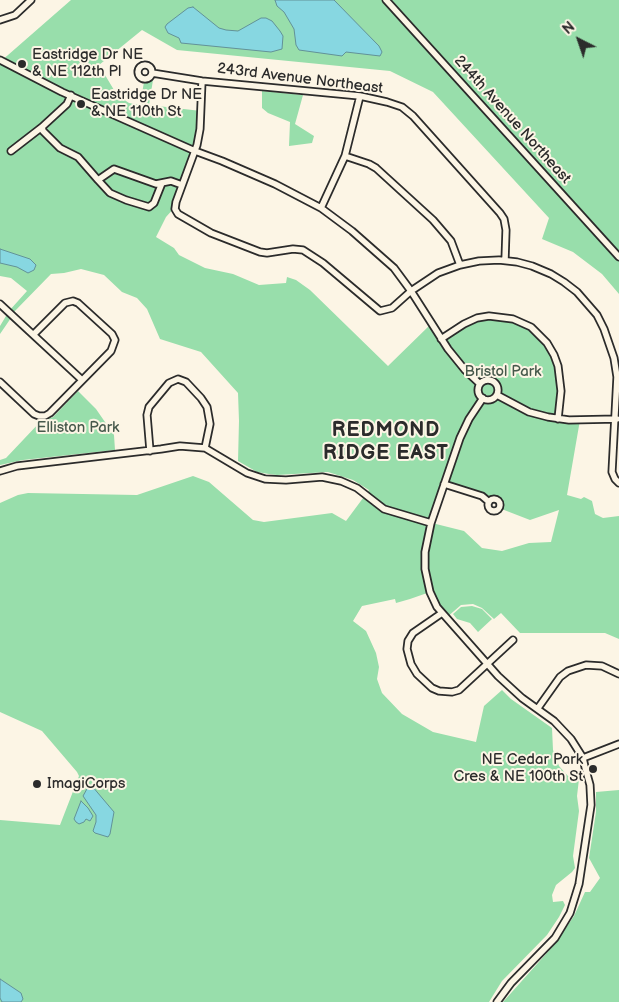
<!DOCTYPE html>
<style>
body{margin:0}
#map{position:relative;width:619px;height:1002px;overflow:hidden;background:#fcf5e5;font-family:"Balsamiq Sans",sans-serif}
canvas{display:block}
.north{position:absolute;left:554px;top:15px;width:50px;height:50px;-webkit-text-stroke:4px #fcf5e5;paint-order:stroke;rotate:319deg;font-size:14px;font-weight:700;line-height:20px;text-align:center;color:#2b2b2b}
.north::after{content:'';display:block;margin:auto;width:18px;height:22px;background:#2b2b2b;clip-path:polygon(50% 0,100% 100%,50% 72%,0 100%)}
</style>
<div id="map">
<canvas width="619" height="1002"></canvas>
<div class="north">N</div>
</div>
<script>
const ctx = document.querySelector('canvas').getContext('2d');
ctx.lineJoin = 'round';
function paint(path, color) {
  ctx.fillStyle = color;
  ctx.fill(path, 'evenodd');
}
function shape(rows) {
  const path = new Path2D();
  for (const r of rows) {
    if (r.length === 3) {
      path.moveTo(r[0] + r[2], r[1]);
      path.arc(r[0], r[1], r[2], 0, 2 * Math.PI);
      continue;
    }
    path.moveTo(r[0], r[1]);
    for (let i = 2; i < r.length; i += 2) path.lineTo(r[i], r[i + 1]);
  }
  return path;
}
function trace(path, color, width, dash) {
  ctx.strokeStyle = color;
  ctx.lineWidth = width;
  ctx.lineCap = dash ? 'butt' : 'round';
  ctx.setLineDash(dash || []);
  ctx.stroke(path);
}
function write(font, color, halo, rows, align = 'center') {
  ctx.font = font + ' "Balsamiq Sans",sans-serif';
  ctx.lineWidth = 4;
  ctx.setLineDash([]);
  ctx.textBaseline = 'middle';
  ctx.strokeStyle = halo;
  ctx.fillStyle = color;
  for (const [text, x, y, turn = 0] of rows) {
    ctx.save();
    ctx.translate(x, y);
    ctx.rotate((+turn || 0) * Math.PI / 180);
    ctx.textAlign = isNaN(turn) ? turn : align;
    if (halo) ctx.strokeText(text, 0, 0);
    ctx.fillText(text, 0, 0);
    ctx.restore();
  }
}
paint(shape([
 [71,0,619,0,619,294,602,274,573,252,542,239,549,218,433,92,390,71,177,50,142,30,99,65,117,95,129,103,140,105,144,82,153,80,149,105,201,111,200,129,175,207,166,217,156,237,174,248,179,255,205,268,233,274,259,285,286,283,287,277,296,280,310,290,388,366,431,324,441,339,464,324,489,316,522,322,547,344,561,378,558,419,580,420,567,495,581,499,584,497,592,501,595,514,603,518,619,516,619,639,605,633,520,633,501,613,494,619,482,608,473,604,461,605,446,618,430,592,410,599,396,603,395,599,362,606,353,621,366,631,376,653,379,667,377,679,382,693,402,714,433,732,476,742,484,706,502,690,511,699,552,728,553,750,559,766,568,776,579,779,577,796,579,811,573,856,575,868,572,872,556,885,552,895,553,902,563,901,565,905,559,917,547,935,502,981,489,1002,0,1002,0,820,60,825,79,776,77,772,42,731,0,712,0,503,18,495,28,493,137,495,193,476,209,482,253,520,264,522,332,513,346,521,369,490,353,480,328,472,277,475,269,474,257,472,238,461,239,421,238,393,201,352,160,339,147,309,137,298,122,292,104,275,81,269,64,273,51,274,12,314,13,315,0,334,0,326,9,311,27,291,11,278,0,276,0,62],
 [444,484,487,500,497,500,500,503,499,508,530,520,559,510,551,542,529,543,502,551,482,548,464,531,432,523],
 [262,91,303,95,295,124,314,136,312,143,289,146,290,122,268,113,262,108],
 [78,391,96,409,114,435,115,450,23,460,0,465,0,460,6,458,41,421,53,417],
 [472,606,482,609,492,619,478,632,470,623,457,619,453,614,461,607],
 [619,790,619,1002,503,1002,554,945,574,916,585,892,590,892,600,878,589,858,596,812,596,792]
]), '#98deab');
const water = shape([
 [275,0,334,0,379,46,382,52,380,56,346,52,342,56,299,50,296,45,294,29,284,12,277,6,275,0],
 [193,7,219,28,226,30,238,31,261,18,266,18,272,21,280,31,283,36,282,49,271,52,181,43,179,38,168,33,165,27,167,24,188,8,193,7],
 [0,249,30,259,36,265,34,270,28,273,17,267,0,263,0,249],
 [92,786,114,812,110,834,108,837,95,833,93,831,96,822,96,815,83,796,88,787,92,786],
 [81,801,88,808,93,816,90,821,86,819,84,822,79,824,76,822,74,819,81,801],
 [0,979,21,993,23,999,21,1002,2,1002,0,998,0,979]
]);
paint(water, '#87d7e1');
trace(water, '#629298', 1);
const minor = shape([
 [386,0,619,257],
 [0,20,15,15,31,0],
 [0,60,62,92,195,151,222,161,275,184,321,208,352,231,394,268,411,291,448,349,465,370,480,384],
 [145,72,7],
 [152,73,202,81,360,96,387,102,402,107,413,116,500,213,504,219,506,230,505,260],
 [202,81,200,129,197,145,176,202,175,209,178,214,211,233,260,252,267,253,293,249,303,250,323,263,380,311,392,308,411,291,438,273,460,265,479,261,499,260,517,262,532,266,551,274,564,282,577,292,597,315,604,329,614,358,617,377,612,472,615,479,619,483],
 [71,95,67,104,42,127,43,131,60,148,78,157,98,180,114,169,156,184,171,181,182,185],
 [11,151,42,127],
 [345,156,369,164,376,168,433,220,451,241,460,265],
 [98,180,110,193,126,200,149,207,154,203,162,183],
 [321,208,345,156,360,96],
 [0,304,82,380],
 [441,339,464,324,477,318,489,316,513,319,531,327,547,343,554,355,558,366,561,391,558,419],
 [488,390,10],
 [0,382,34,414,39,416,45,416,50,413,111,351,115,340,112,334,78,303,73,301,65,303,34,334],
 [497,395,529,412,548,417,569,420,617,419],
 [483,398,469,419,460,438,431,523,425,552,425,569,430,592,437,607,498,676,522,698,554,721,571,739,583,758,585,767,590,785,591,805,579,884,570,913,555,938,511,983,497,1002],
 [150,451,147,415,149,407,169,383,178,379,186,382,201,398,207,407,210,424,205,448],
 [0,471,17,466,161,449,180,446,205,448,247,473,265,479,286,480,322,477,341,481,357,488,384,509,431,523],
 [444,484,482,496,489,502],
 [494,505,6],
 [442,613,413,633,408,641,407,649,411,664,417,674,432,688,439,691,452,692,459,690,513,640],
 [538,708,560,677,568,671,586,665,602,666,619,674],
 [583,758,619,744]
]);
trace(minor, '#2b2b2b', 9);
trace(minor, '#fcf5e5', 5.5);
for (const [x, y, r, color] of [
 [22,64,5,"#2b2b2b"],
 [81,104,5,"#2b2b2b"],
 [593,769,5,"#2b2b2b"],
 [37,784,5,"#2b2b2b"]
]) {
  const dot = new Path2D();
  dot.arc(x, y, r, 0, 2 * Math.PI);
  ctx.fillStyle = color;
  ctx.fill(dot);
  trace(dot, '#fcf5e5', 2);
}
write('15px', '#2b2b2b', '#fcf5e5', [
 ["Eastridge Dr NE",32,55],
 ["& NE 112th Pl",32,72],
 ["Eastridge Dr NE",91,95],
 ["& NE 110th St",91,112],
 ["NE Cedar Park",583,760,"right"],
 ["Cres & NE 100th St",583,777,"right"],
 ["ImagiCorps",47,784]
], 'left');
write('15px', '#2b2b2b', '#fcf5e5', [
 ["243rd Avenue Northeast",300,79,7],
 ["244th Avenue Northeast",512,120,48]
]);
write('15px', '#46584b', '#fcf5e5', [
 ["Bristol Park",503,372],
 ["Elliston Park",78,428]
]);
ctx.letterSpacing = '1px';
write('bold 20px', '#2b2b2b', '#fcf5e5', [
 ["REDMOND",386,431],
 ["RIDGE EAST",386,454]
]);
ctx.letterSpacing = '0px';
</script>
